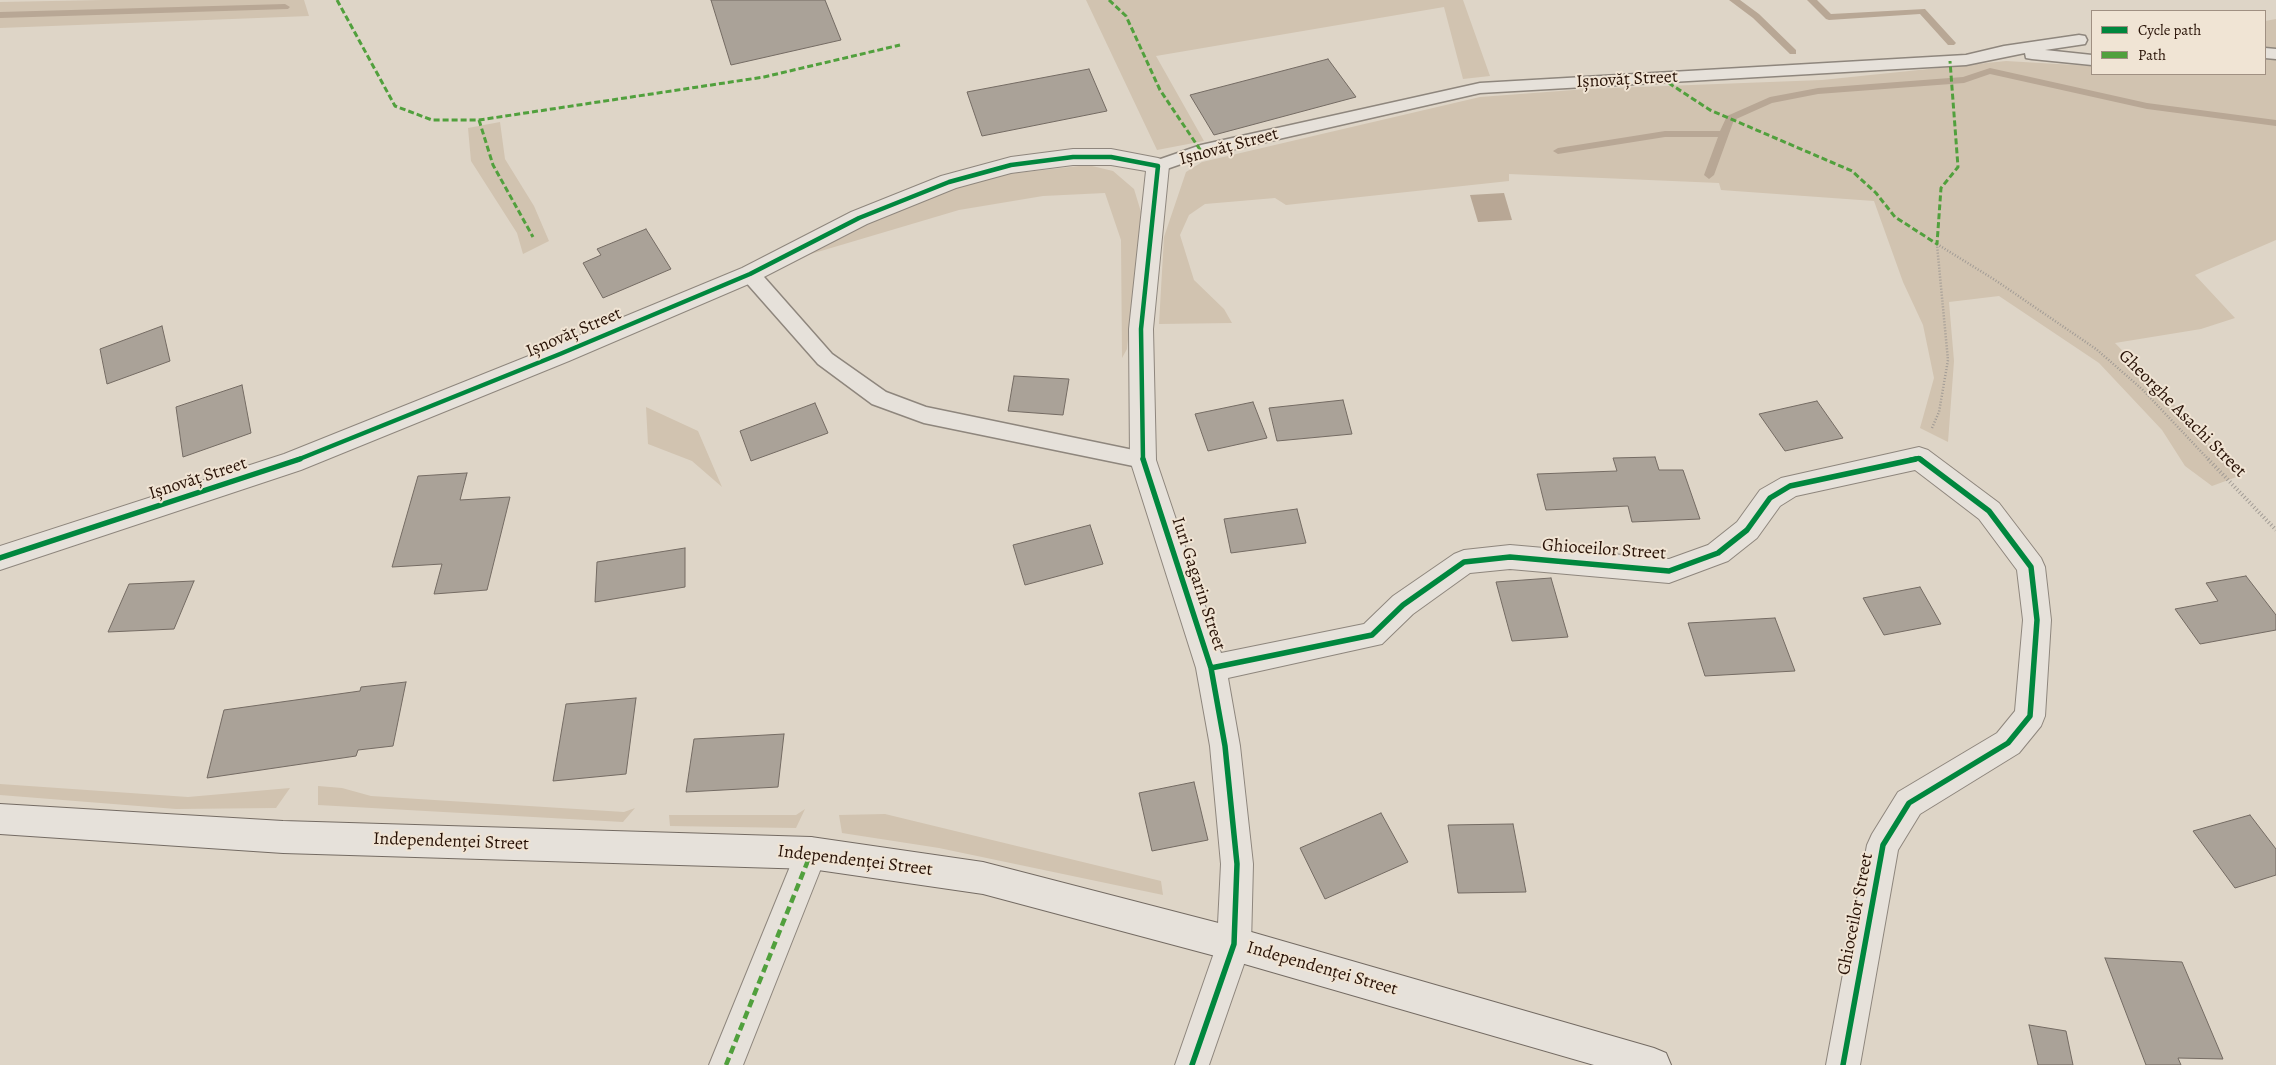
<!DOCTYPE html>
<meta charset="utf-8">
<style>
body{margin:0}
#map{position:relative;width:2276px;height:1065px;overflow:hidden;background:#ded5c7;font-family:Alegreya,serif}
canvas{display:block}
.legend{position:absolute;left:2091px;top:10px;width:175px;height:65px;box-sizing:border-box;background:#f0e4d4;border:1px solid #a09082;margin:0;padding:6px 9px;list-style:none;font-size:15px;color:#281206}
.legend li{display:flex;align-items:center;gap:10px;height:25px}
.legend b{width:25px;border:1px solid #a09082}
</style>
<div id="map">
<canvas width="2276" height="1065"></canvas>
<ul class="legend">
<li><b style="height:6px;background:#00873e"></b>Cycle path</li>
<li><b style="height:6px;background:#51a03d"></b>Path</li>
</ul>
</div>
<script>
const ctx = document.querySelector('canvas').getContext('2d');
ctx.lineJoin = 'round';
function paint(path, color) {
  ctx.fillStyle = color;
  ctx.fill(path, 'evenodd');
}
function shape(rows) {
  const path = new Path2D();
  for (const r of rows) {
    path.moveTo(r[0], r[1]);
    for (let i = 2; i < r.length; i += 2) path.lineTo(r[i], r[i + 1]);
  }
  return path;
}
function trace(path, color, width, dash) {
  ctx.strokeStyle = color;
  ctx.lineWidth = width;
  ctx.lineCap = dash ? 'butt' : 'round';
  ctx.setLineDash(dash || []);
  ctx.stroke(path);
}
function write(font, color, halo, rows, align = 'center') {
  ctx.font = font + ' Alegreya,serif';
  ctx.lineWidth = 4;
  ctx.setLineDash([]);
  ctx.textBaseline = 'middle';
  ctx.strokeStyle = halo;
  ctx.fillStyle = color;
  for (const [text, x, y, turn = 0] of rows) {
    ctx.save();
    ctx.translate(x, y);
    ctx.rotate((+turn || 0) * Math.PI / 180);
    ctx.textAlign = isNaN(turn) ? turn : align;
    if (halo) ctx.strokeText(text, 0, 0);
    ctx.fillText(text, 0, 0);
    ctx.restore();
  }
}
paint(shape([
 [104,0,304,0,309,16,0,28,0,2],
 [1086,0,1463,0,1490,76,1463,79,1444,7,1156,56,1204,141,1157,150],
 [2276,19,2276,48,2265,48,2265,21],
 [2265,59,2276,59,2276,240,2195,275,2235,318,2201,329,2115,343,2242,475,2212,486,2185,466,2162,430,2099,363,1999,296,1949,302,1954,361,1948,442,1920,428,1934,378,1923,325,1903,282,1874,201,1721,190,1719,183,1509,174,1509,181,1286,205,1275,198,1205,204,1189,215,1180,235,1194,280,1224,309,1232,323,1159,324,1164,237,1186,172,1202,162,1480,97,1587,89,1822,80,2006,61,2092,66,2092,74,2265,74],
 [500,122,505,159,534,206,549,241,523,254,517,233,471,161,468,128],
 [1088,165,1113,171,1134,189,1141,212,1127,349,1122,358,1121,240,1105,193,1043,196,959,210,804,256,787,265,808,250,931,194,999,175],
 [646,407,698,431,722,487,692,461,648,444],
 [0,784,188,797,290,788,276,808,176,809,0,795],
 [318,786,342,788,371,796,624,812,635,808,623,822,318,805],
 [805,809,796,828,670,826,669,815,796,815],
 [885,814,1161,881,1163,895,939,848,842,833,839,815]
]), '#d1c3b0');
paint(shape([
 [1504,193,1512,220,1478,222,1470,195]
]), '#b8a795');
paint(shape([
 [1729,0,1740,0,1759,14,1796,50,1796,54,1790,54,1753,18,1729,0],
 [1807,0,1817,0,1831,14,1925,9,1956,43,1954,45,1948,45,1920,14,1829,20,1826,19,1807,0],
 [285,4,290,7,288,9,0,18,0,12,285,4],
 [1990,68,2147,103,2276,120,2276,126,2147,109,1990,74,1964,83,1818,94,1772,103,1734,120,1714,175,1709,179,1704,175,1718,137,1665,137,1558,154,1553,151,1558,148,1665,131,1720,131,1727,116,1770,97,1818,88,1963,77,1990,68]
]), '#b8a795');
const building = shape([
 [711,0,825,0,841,40,731,65,711,0],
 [1328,59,1356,97,1214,135,1190,95,1328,59],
 [1089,69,1107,111,982,136,967,92,1089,69],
 [646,229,671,269,603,298,583,263,601,255,597,249,646,229],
 [162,326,170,361,107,384,100,349,162,326],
 [1014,376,1069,379,1063,415,1008,411,1014,376],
 [242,385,251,433,183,457,176,407,242,385],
 [1343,400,1352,434,1277,441,1269,408,1343,400],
 [1817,401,1843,438,1785,451,1759,414,1817,401],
 [1253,402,1267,438,1208,451,1195,414,1253,402],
 [815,403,828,433,751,461,740,431,815,403],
 [1655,457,1659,470,1683,470,1700,519,1632,522,1628,506,1546,510,1537,474,1617,471,1613,458,1655,457],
 [467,473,460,500,510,497,487,590,434,594,442,564,392,567,418,476,467,473],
 [1297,509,1306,543,1231,553,1224,519,1297,509],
 [1090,525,1103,564,1025,585,1013,545,1090,525],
 [685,548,685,587,595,602,597,562,685,548],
 [2246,576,2276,615,2276,630,2200,644,2175,609,2218,601,2206,583,2246,576],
 [1551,578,1568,637,1512,641,1496,582,1551,578],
 [194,581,174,629,108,632,129,584,194,581],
 [1920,587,1941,624,1884,635,1863,598,1920,587],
 [1775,618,1795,671,1705,676,1688,623,1775,618],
 [406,682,393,746,358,750,356,756,207,778,224,710,360,691,361,687,406,682],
 [636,698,626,774,553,781,566,704,636,698],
 [784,734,778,787,686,792,694,739,784,734],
 [1194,782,1208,840,1152,851,1139,793,1194,782],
 [1381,813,1408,862,1325,899,1300,848,1381,813],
 [2250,815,2276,849,2276,875,2235,888,2193,831,2250,815],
 [1513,824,1526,892,1458,893,1448,825,1513,824],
 [2105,958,2182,962,2223,1059,2178,1058,2181,1065,2146,1065,2105,958],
 [2029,1025,2066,1031,2073,1065,2038,1065,2029,1025]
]);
paint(building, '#aaa298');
trace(building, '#746b63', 1);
const lane = shape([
 [2079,35,2085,36,2087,40,2085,44,2045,50,2092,55,2092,65,2032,59,2026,58,2025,53,1966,65,1480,93,1204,156,1158,172,1152,170,1149,166,1152,162,1201,145,1480,83,1966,55,2004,46,2079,35],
 [2265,48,2276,49,2276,59,2265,58,2265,48],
 [750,267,757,269,832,354,886,392,926,407,1143,452,1150,454,1153,460,1150,466,1143,468,924,423,872,404,818,364,743,279,741,274,743,269,750,267]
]);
const street = shape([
 [1073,149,1111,149,1158,158,1166,161,1169,166,1153,329,1156,460,1221,653,1364,624,1393,596,1454,554,1464,550,1510,545,1669,559,1708,545,1737,522,1760,490,1781,478,1919,447,1928,450,1999,503,2041,558,2045,567,2051,620,2045,716,2041,726,2019,753,1920,814,1898,850,1860,1065,1826,1065,1867,845,1872,834,1898,792,1997,733,2015,711,2023,620,2017,570,1979,519,1915,470,1796,496,1780,506,1757,538,1728,561,1669,583,1510,569,1470,573,1413,614,1382,644,1228,678,1240,746,1253,864,1251,944,1209,1065,1175,1065,1217,944,1221,864,1210,746,1196,668,1130,460,1129,329,1146,171,1111,165,1073,165,1011,173,956,188,867,224,758,280,569,361,301,470,0,570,0,546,284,454,551,347,742,268,851,212,941,176,1011,157,1073,149],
 [811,837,822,842,827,853,743,1065,709,1065,800,842,811,837]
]);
const secondary = shape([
 [0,804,283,821,811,837,983,862,1234,927,1654,1048,1666,1053,1671,1065,1594,1065,1234,961,983,894,811,869,283,853,0,834,0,804]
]);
trace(lane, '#8e867d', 3);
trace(street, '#8e867d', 2);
trace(secondary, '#746b63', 2);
trace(shape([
 [1937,244,1995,280,2096,349,2142,389,2209,460],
 [1932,428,1939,412,1948,360,1937,245]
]), '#a19b95', 2.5, [1, 2]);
trace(shape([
 [2208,459,2276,530]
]), '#a19b95', 4, [1, 2.5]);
paint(lane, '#e6e1da');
paint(street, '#e6e1da');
paint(secondary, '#e6e1da');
trace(shape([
 [337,0,395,106,432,120,479,120,764,77,900,45],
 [1109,0,1126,16,1160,90,1201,151],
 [1661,78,1710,110,1852,171,1876,193,1895,217,1937,244,1941,188,1958,167,1950,61],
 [479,120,493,165,533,237]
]), '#51a03d', 3, [6, 3]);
trace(shape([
 [726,1065,811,853]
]), '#51a03d', 4.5, [8, 4.5]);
trace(shape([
 [297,460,560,354,750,274,859,218,949,182,1011,165,1073,157,1111,157,1158,166,1141,329,1143,460],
 [1910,460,1919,458,1922,460]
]), '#00873e', 4.5);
trace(shape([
 [1143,459,1211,668,1225,746,1237,864,1234,944,1192,1065],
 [0,558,300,459],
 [1211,668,1372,635,1403,605,1464,562,1510,557,1669,571,1718,553,1747,530,1770,498,1790,486,1916,459],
 [1843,1065,1883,845,1909,803,2008,743,2030,716,2037,620,2031,567,1989,511,1920,459]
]), '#00873e', 5.5);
write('18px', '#281206', '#f0e4d4', [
 ["Ișnovăț Street",1627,80,-3],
 ["Ișnovăț Street",1229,147,-15],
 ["Ișnovăț Street",574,333,-23],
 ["Gheorghe Asachi Street",2182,414,45],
 ["Ișnovăț Street",198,479,-18],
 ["Ghioceilor Street",1604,550,4],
 ["Iuri Gagarin Street",1198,584,72],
 ["Independenței Street",451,842,2],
 ["Independenței Street",855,861,7],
 ["Ghioceilor Street",1856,914,-79],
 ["Independenței Street",1322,969,16]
]);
</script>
